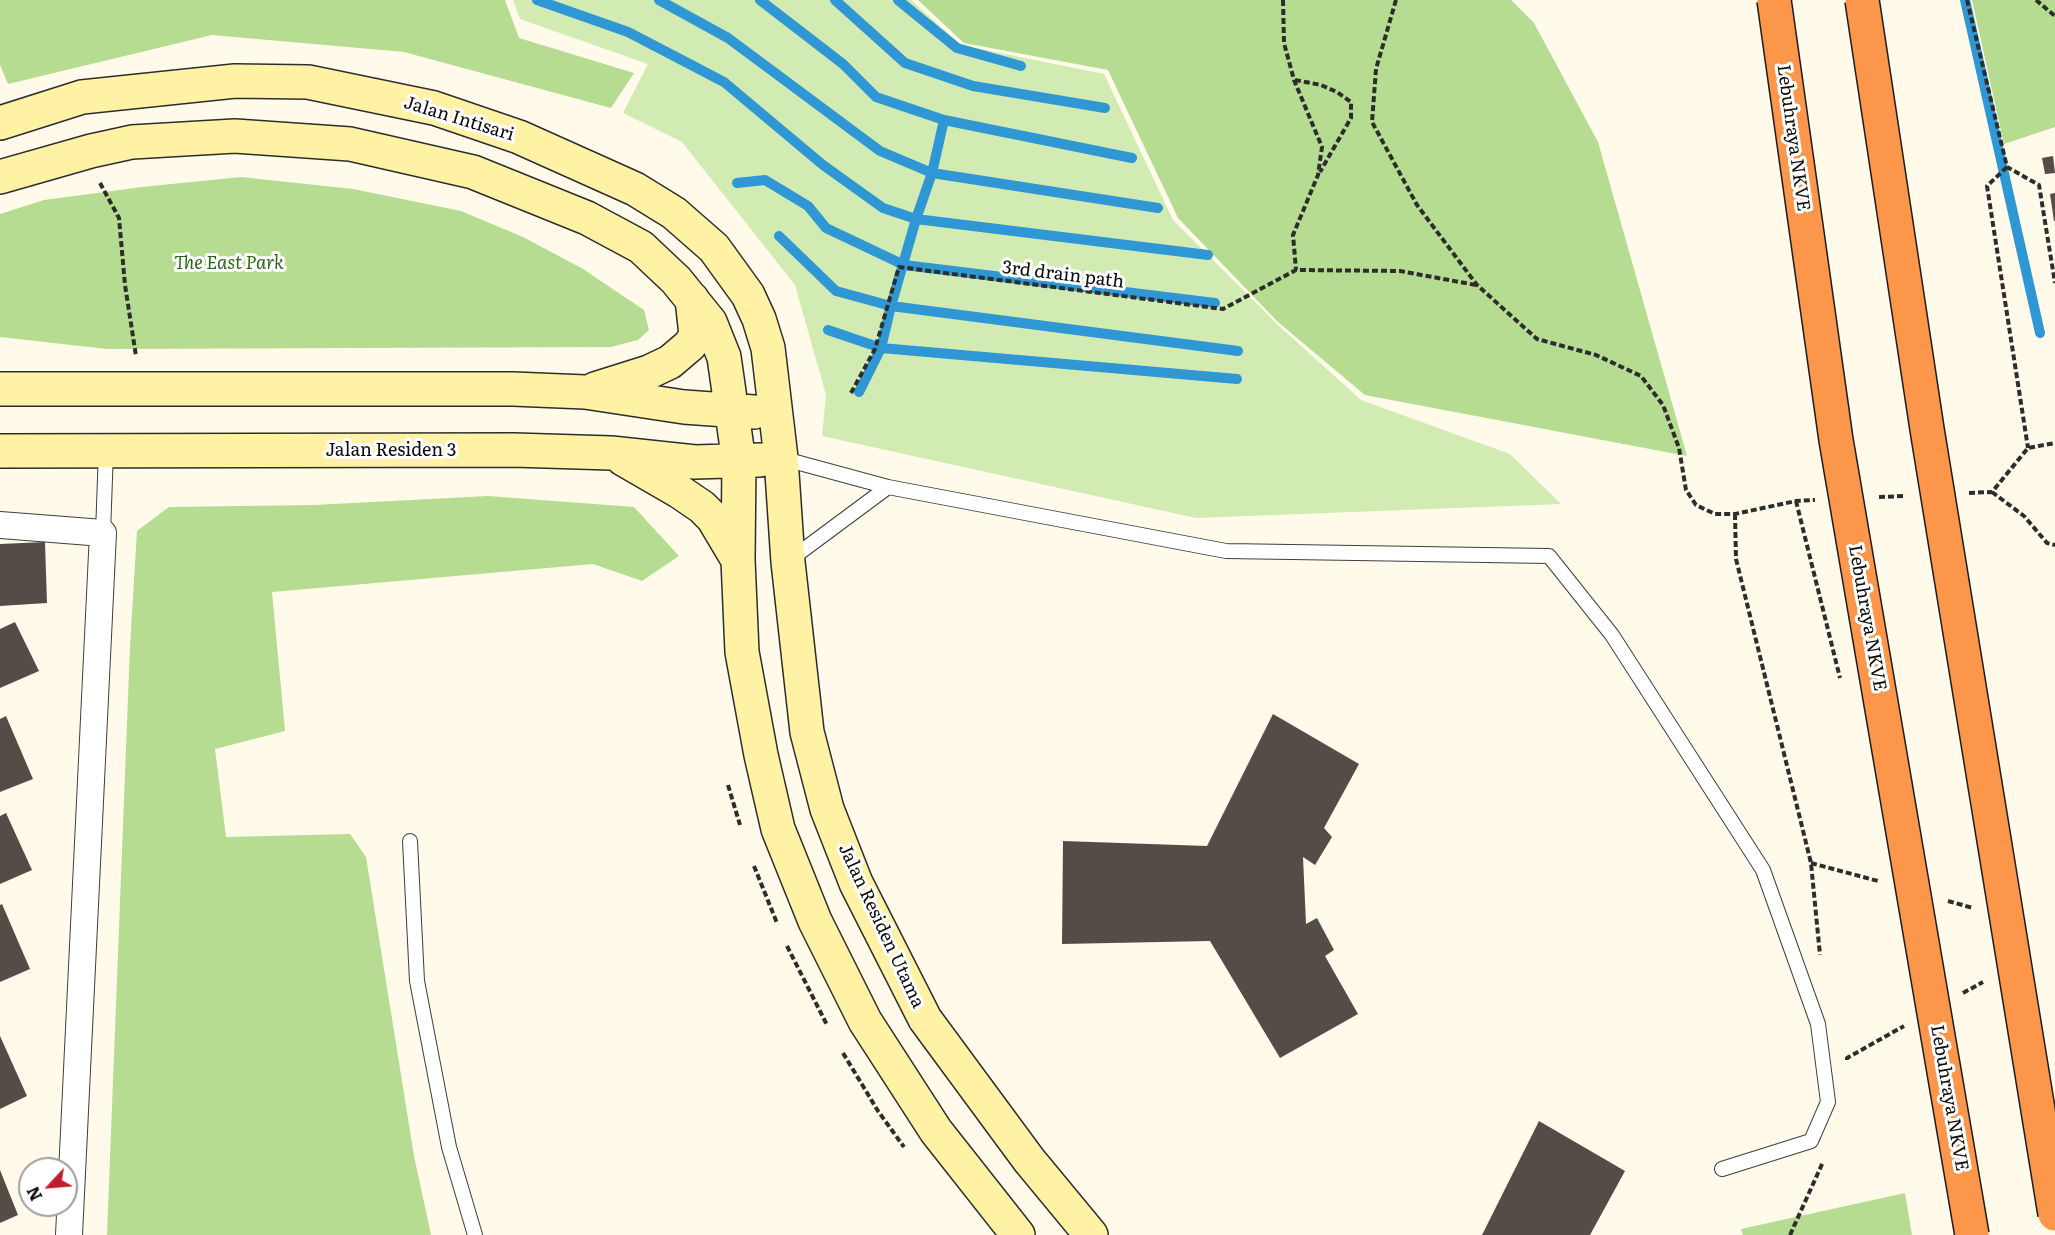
<!DOCTYPE html>
<style>
body{margin:0}
#map{position:relative;width:2055px;height:1235px;overflow:hidden;background:#fffaea;font-family:Literata,serif}
canvas{display:block}
.north{position:absolute;left:18px;top:1157px;width:60px;height:60px;box-sizing:border-box;background:#fff;border:2px solid #9d9d9d;border-radius:50%;rotate:244deg;font-size:16px;font-weight:700;line-height:24px;text-align:center;color:#0b0b0b}
.north::after{content:'';display:block;margin:auto;width:21px;height:27px;background:#c21d2b;clip-path:polygon(50% 0,100% 100%,50% 72%,0 100%)}
</style>
<div id="map">
<canvas width="2055" height="1235"></canvas>
<div class="north">N</div>
</div>
<script>
const ctx = document.querySelector('canvas').getContext('2d');
ctx.lineJoin = 'round';
function paint(path, color) {
  ctx.fillStyle = color;
  ctx.fill(path, 'evenodd');
}
function shape(rows) {
  const path = new Path2D();
  for (const r of rows) {
    path.moveTo(r[0], r[1]);
    for (let i = 2; i < r.length; i += 2) path.lineTo(r[i], r[i + 1]);
  }
  return path;
}
function trace(path, color, width, dash) {
  ctx.strokeStyle = color;
  ctx.lineWidth = width;
  ctx.lineCap = dash ? 'butt' : 'round';
  ctx.setLineDash(dash || []);
  ctx.stroke(path);
}
function write(font, color, halo, rows, align = 'center') {
  ctx.font = font + ' Literata,serif';
  ctx.lineWidth = 6;
  ctx.setLineDash([]);
  ctx.textBaseline = 'middle';
  ctx.strokeStyle = halo;
  ctx.fillStyle = color;
  for (const [text, x, y, turn = 0] of rows) {
    ctx.save();
    ctx.translate(x, y);
    ctx.rotate((+turn || 0) * Math.PI / 180);
    ctx.textAlign = isNaN(turn) ? turn : align;
    if (halo) ctx.strokeText(text, 0, 0);
    ctx.fillText(text, 0, 0);
    ctx.restore();
  }
}
paint(shape([
 [513,0,911,0,961,45,1104,74,1173,220,1278,325,1361,400,1510,454,1561,504,1196,518,822,436,826,395,795,285,682,142,623,113,648,64,520,19]
]), '#d1ebb2');
paint(shape([
 [0,0,505,0,519,38,634,73,611,108,404,52,212,35,8,84,0,65],
 [918,0,1511,0,1534,23,1598,142,1687,456,1365,395,1278,322,1178,218,1108,70,964,43],
 [1972,0,2055,0,2055,127,2004,144],
 [241,177,353,189,461,211,523,237,583,269,644,310,649,330,638,340,611,347,107,349,0,337,0,214,44,200,142,187],
 [488,496,634,507,679,556,642,581,593,564,272,592,285,731,215,749,226,837,350,834,366,857,414,1156,431,1235,107,1235,130,646,137,531,169,507,314,505],
 [1905,1193,1912,1235,1743,1235,1741,1229]
]), '#b5dc90');
trace(shape([
 [537,0,628,32,724,82,823,165,883,208,916,219,1208,255],
 [659,0,728,38,880,151,932,173,1158,208],
 [760,0,843,64,876,97,944,120,1132,158],
 [835,0,905,63,973,86,1105,108],
 [898,0,957,48,1021,66],
 [1965,0,2040,333],
 [737,183,765,180,808,206,826,228,904,265,1215,303],
 [779,236,836,291,891,306,1238,351],
 [828,330,881,348,1237,379],
 [859,392,881,348,891,306,916,219,932,173,944,120]
]), '#2f98d4', 10);
paint(shape([
 [2053,156,2055,173,2045,174,2042,158],
 [2055,193,2055,221,2054,221,2050,194],
 [45,542,47,603,0,606,0,544],
 [15,622,39,671,0,688,0,629],
 [1273,714,1359,764,1324,828,1332,837,1315,865,1303,857,1306,924,1317,918,1334,950,1325,956,1358,1014,1280,1058,1210,941,1062,944,1063,841,1207,846],
 [6,716,33,779,0,792,0,719],
 [6,813,32,870,0,884,0,816],
 [2,904,30,969,0,982,0,905],
 [0,1036,27,1096,0,1109],
 [1539,1121,1625,1171,1590,1235,1482,1235],
 [0,1170,18,1215,0,1223]
]), '#554c47');
const lane = shape([
 [781,458,888,487,1226,551,1549,556,1612,635,1763,870,1818,1024,1828,1102,1811,1141,1722,1169],
 [103,533,106,451],
 [791,559,888,487],
 [410,841,417,981,449,1147,475,1235]
]);
const street = shape([
 [0,525,103,533,69,1235]
]);
const secondary = shape([
 [0,123,82,97,235,81,308,82,434,108,519,137,635,189,674,213,714,248,748,295,759,319,768,348,781,458,788,562,807,732,827,809,856,883,925,1019,1029,1160,1091,1235],
 [0,177,91,151,132,142,235,136,350,144,473,172,587,218,641,247,676,280,710,322,724,357,739,462,738,560,742,652,761,755,778,829,815,921,865,1021,936,1131,1018,1235],
 [0,389,513,389,585,392,684,407,754,412],
 [595,389,649,372,670,362,690,345,696,335,692,299],
 [0,451,514,450,611,453,695,462,760,460],
 [623,459,680,492,702,507,713,518,738,560]
]);
trace(lane, '#3e3e3e', 16);
trace(street, '#3e3e3e', 28);
trace(secondary, '#2d2d2d', 36);
trace(shape([
 [1283,0,1284,43,1294,80,1322,147,1318,175,1293,235,1296,270],
 [1396,0,1376,69,1372,122,1417,205,1477,285,1537,339,1596,355,1641,376,1663,405,1679,448,1686,490,1696,505,1715,514,1735,514,1796,501,1815,500],
 [1967,0,2007,167,2039,185,2055,283],
 [2036,0,2055,16],
 [1295,80,1321,85,1337,92,1351,102,1351,118,1320,172],
 [2007,167,1987,186,2028,448],
 [100,183,119,218,125,285,136,356],
 [851,393,875,349,899,267,1223,309,1296,270,1400,271,1476,285],
 [1992,492,2024,516,2047,543,2055,545],
 [1969,493,1992,492,2028,448,2055,443],
 [1879,497,1905,496],
 [1796,501,1840,678],
 [1735,514,1736,559,1811,863,1820,955],
 [728,785,740,825],
 [1811,863,1878,881],
 [754,866,777,923],
 [1948,901,1973,908],
 [787,946,827,1025],
 [1963,993,1983,982],
 [843,1053,878,1111,904,1147],
 [1847,1060,1847,1058,1904,1026],
 [1790,1235,1823,1162]
]), '#2d2d2d', 4, [6, 3]);
trace(lane, '#fff', 14);
trace(street, '#fff', 26);
trace(secondary, '#fff2a5', 33);
const highwayBridge = shape([
 [1774,0,1836,440,1972,1235],
 [1862,0,1927,429,2055,1214]
]);
trace(highwayBridge, '#1c1c1c', 36, []);
trace(highwayBridge, '#fc964b', 33);
write('18px', '#0b0b0b', '#fff', [
 ["Jalan Intisari",459,119,17],
 ["Lebuhraya NKVE",1793,138,82],
 ["3rd drain path",1063,275,7],
 ["Jalan Residen 3",391,451],
 ["Lebuhraya NKVE",1867,618,80],
 ["Jalan Residen Utama",881,926,65],
 ["Lebuhraya NKVE",1949,1098,80]
]);
write('italic 18px', '#2c6619', '#fff', [
 ["The East Park",229,264]
]);
</script>
